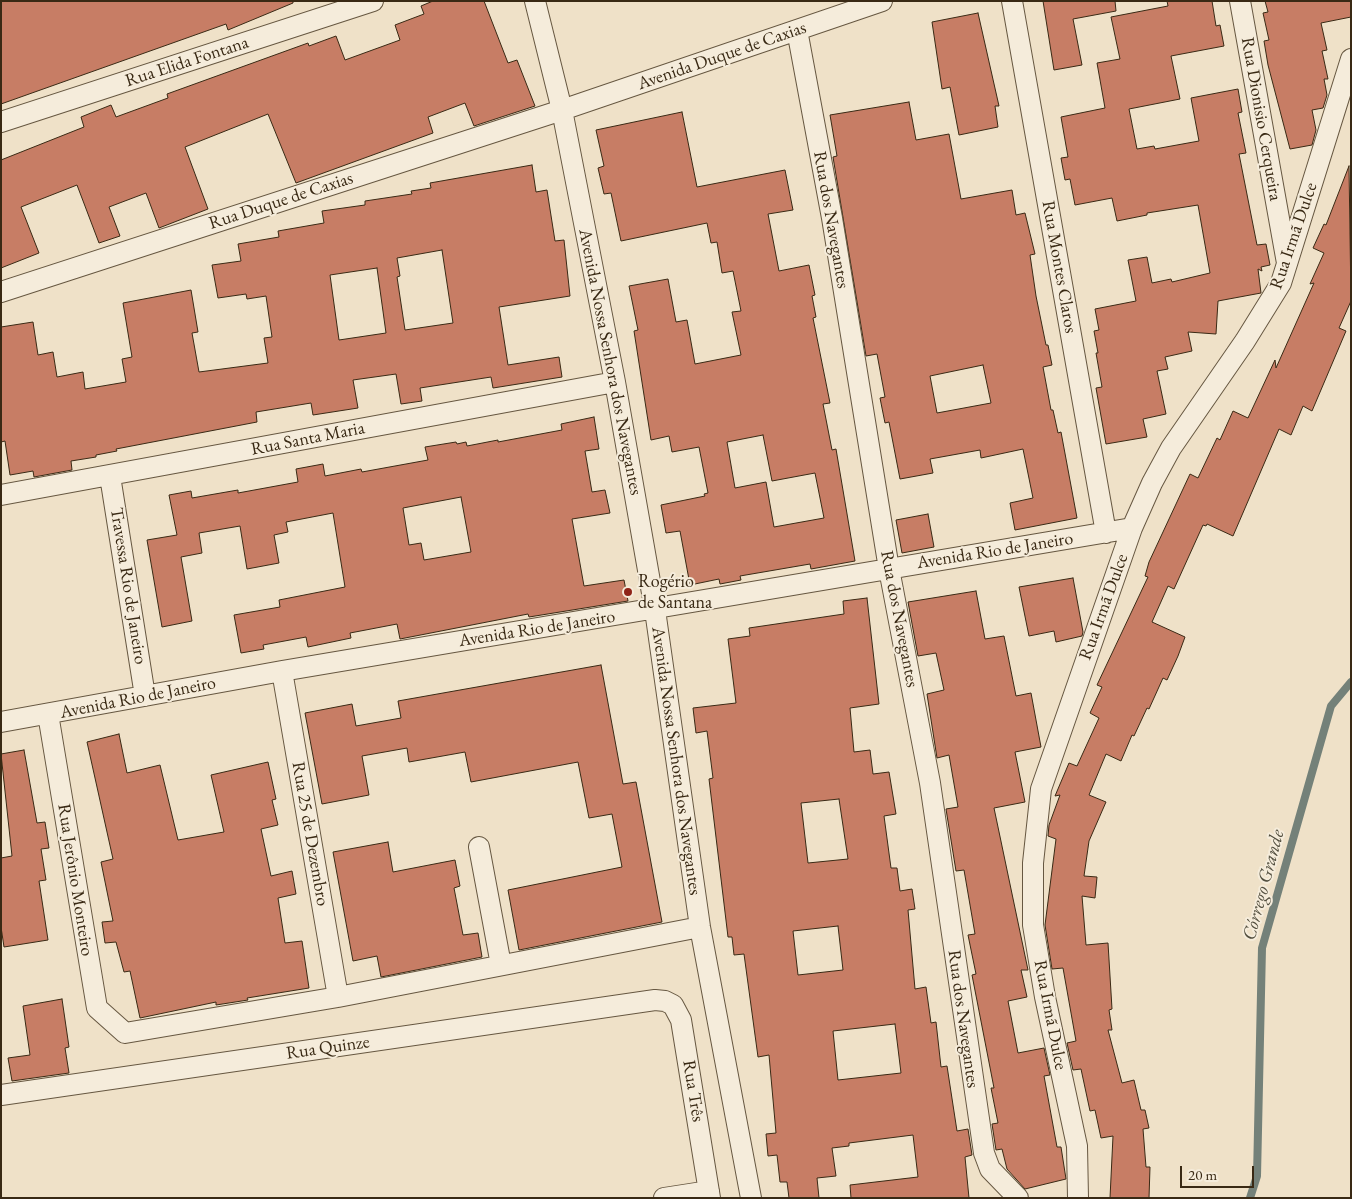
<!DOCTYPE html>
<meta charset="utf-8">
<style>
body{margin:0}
#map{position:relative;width:1352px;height:1199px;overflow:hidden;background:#efe1c8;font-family:"EB Garamond",serif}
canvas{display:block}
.frame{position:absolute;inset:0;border:2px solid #392914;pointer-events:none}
.scale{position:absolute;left:1180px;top:1166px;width:74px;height:22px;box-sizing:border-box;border:2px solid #392914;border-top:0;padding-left:6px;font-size:15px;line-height:18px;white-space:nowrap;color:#392914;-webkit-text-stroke:4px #f5ecdb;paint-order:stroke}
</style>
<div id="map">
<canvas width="1352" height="1199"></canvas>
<div class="frame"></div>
<div class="scale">20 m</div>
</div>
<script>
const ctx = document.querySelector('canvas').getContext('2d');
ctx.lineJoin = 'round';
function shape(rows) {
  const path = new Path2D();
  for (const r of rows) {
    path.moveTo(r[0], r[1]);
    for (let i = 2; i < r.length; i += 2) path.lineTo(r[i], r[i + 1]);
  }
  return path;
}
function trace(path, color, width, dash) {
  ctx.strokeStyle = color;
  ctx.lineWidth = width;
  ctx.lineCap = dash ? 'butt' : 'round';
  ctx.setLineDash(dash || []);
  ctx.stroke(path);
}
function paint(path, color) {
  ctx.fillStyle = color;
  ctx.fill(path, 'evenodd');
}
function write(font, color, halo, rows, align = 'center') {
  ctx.font = font + ' "EB Garamond",serif';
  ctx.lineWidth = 4;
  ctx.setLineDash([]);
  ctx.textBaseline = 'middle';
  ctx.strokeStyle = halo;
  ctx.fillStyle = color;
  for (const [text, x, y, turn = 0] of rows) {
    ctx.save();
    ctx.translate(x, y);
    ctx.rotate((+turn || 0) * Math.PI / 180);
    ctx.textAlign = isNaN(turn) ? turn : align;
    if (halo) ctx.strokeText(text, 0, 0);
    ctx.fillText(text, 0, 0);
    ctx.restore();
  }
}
trace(shape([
 [1250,1198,1257,1176,1262,948,1331,706,1351,682]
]), '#748179', 8);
const building = shape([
 [1,1,293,1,293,3,228,30,226,24,1,104,1,1],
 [433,1,484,1,508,63,517,60,535,106,474,126,465,103,428,117,433,133,296,183,268,114,185,147,208,209,159,228,146,193,109,207,120,236,99,243,77,185,21,207,39,253,1,268,1,160,84,127,81,117,111,105,116,117,168,98,167,94,308,43,309,46,336,36,345,60,400,40,395,25,424,14,421,6,433,1],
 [1043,1,1115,1,1116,11,1073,19,1082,65,1054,70,1043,1],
 [1167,1,1212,1,1216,26,1220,25,1224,46,1171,56,1180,99,1129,109,1137,149,1154,146,1155,149,1199,141,1191,98,1238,89,1242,112,1238,113,1246,153,1239,154,1257,245,1266,244,1270,265,1261,267,1262,271,1258,269,1261,293,1218,301,1216,334,1188,332,1192,351,1165,357,1168,369,1157,371,1166,414,1143,419,1147,437,1106,444,1096,388,1102,387,1096,353,1098,353,1094,331,1099,330,1095,309,1136,301,1128,260,1147,257,1152,283,1171,279,1172,282,1210,273,1198,205,1147,213,1147,215,1117,221,1112,198,1075,205,1070,179,1065,180,1061,158,1068,157,1061,117,1105,108,1097,63,1120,59,1111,17,1168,6,1167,1],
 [1265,1,1351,1,1351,17,1321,23,1327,50,1322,51,1328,79,1324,79,1327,95,1323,108,1312,110,1316,130,1312,145,1290,149,1268,65,1264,41,1269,40,1263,13,1268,12,1265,1],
 [978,13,999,106,995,106,998,127,959,135,950,87,942,89,932,22,978,13],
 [909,102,916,140,949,134,961,199,1012,190,1016,215,1025,213,1035,254,1030,255,1036,296,1046,345,1048,345,1052,365,1043,367,1051,410,1053,410,1058,433,1061,432,1077,518,1015,530,1010,503,1033,498,1023,449,981,458,980,450,930,459,933,473,900,479,889,422,885,423,880,398,885,397,877,354,866,356,833,157,837,156,830,115,909,102],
 [983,365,991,403,937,413,930,376,983,365],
 [682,112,697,187,785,170,793,210,768,214,779,271,809,265,815,295,812,296,816,317,813,318,830,403,823,404,832,450,836,449,855,561,811,569,810,564,740,576,741,580,720,584,719,579,690,585,680,531,666,533,661,505,705,496,704,494,708,493,699,447,672,452,669,436,651,440,634,331,638,330,629,286,668,279,676,322,687,320,695,364,741,355,732,312,741,311,733,271,722,273,717,242,711,243,707,223,621,241,611,193,604,194,598,168,604,166,596,130,682,112],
 [763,435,772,481,815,473,824,518,774,527,766,482,735,488,727,442,763,435],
 [532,165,536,192,547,190,555,241,564,240,570,296,499,307,508,365,559,357,562,377,493,388,491,377,446,384,420,388,422,401,401,404,396,374,353,380,358,408,313,415,311,403,256,412,257,422,116,449,117,451,96,455,96,457,71,461,72,470,34,477,33,471,10,475,5,441,1,442,1,327,33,322,38,355,53,352,57,377,83,372,85,389,126,382,122,359,132,357,123,303,191,290,198,332,192,333,199,372,268,363,264,338,272,337,266,296,247,299,246,294,218,298,212,265,241,261,238,244,279,237,278,231,324,223,322,211,365,205,365,201,412,194,411,191,431,188,430,183,532,165],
 [442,250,453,323,405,330,397,277,400,276,397,258,442,250],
 [377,268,386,333,339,340,330,275,377,268],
 [1349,166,1351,301,1339,328,1346,331,1312,411,1303,406,1291,435,1279,429,1233,536,1207,524,1206,526,1203,525,1174,589,1168,586,1152,622,1185,637,1178,656,1167,680,1163,678,1149,709,1147,708,1134,736,1132,735,1121,761,1106,754,1089,795,1106,802,1089,841,1084,876,1097,877,1095,898,1082,896,1086,945,1108,943,1112,1009,1109,1010,1112,1030,1108,1030,1122,1083,1134,1080,1141,1110,1145,1110,1149,1128,1143,1129,1146,1167,1150,1167,1149,1198,1110,1198,1113,1136,1101,1138,1095,1110,1090,1111,1081,1069,1073,1070,1067,1043,1076,1041,1063,968,1052,969,1045,925,1056,839,1048,836,1049,825,1060,795,1055,796,1069,763,1077,766,1099,718,1090,713,1102,687,1097,685,1148,577,1145,576,1149,562,1190,474,1198,478,1217,438,1220,440,1233,411,1248,418,1275,360,1276,368,1314,283,1310,284,1324,253,1313,248,1324,224,1326,225,1349,166],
 [594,417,599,449,585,451,592,492,605,490,610,513,572,519,584,586,624,580,628,601,529,617,528,614,400,639,397,624,350,633,351,638,308,647,306,637,263,645,264,649,241,653,234,615,280,607,279,600,345,587,333,513,286,522,288,532,274,535,279,563,247,569,240,526,199,533,202,553,181,557,192,621,162,627,147,540,177,535,169,495,191,491,192,498,238,490,238,493,298,482,296,469,323,464,325,476,361,469,362,472,428,460,425,447,456,442,457,444,466,442,467,446,498,440,498,442,562,430,561,424,594,417],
 [461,497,471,552,424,560,421,543,409,545,403,508,461,497],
 [928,514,934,547,902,553,896,520,928,514],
 [1073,578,1083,632,1082,636,1056,642,1054,631,1029,636,1019,587,1073,578],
 [976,591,985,639,1004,636,1016,696,1031,693,1041,747,1015,752,1025,802,994,808,1028,970,1021,970,1027,997,1008,1001,1018,1053,1044,1048,1050,1075,1044,1076,1057,1147,1061,1147,1066,1179,1025,1189,1007,1169,1002,1149,996,1150,992,1124,998,1123,991,1088,994,1088,972,975,976,974,968,935,975,934,964,870,956,871,946,809,958,807,949,755,937,758,927,694,944,690,936,653,918,656,908,602,976,591],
 [867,598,879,704,850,708,854,752,870,750,873,774,889,772,896,814,884,816,891,868,897,868,900,891,912,889,915,909,908,910,915,989,926,987,931,1023,936,1022,941,1067,947,1066,957,1131,968,1129,972,1155,965,1157,969,1198,851,1198,850,1185,918,1177,913,1135,849,1143,849,1146,832,1148,836,1176,817,1178,819,1198,789,1198,787,1182,780,1182,777,1155,768,1156,766,1134,776,1133,769,1055,758,1057,744,954,734,955,732,937,728,937,709,779,713,778,707,731,696,733,693,708,736,703,728,639,750,636,749,628,844,614,843,601,867,598],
 [839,799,848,859,808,863,801,803,839,799],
 [838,926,843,970,798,975,793,931,838,926],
 [895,1024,901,1073,838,1080,833,1031,895,1024],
 [601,665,623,784,636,782,662,922,519,950,508,890,622,867,612,814,589,818,578,762,471,782,465,752,409,762,407,748,362,756,369,795,322,804,305,713,352,704,356,726,401,718,398,701,601,665],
 [119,734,127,773,160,765,178,840,224,832,211,775,268,762,276,799,272,800,278,825,261,829,271,876,292,871,296,894,278,898,285,943,302,941,309,988,247,998,248,1000,216,1005,216,1002,140,1018,130,971,124,972,116,942,105,943,102,922,113,921,101,862,113,859,87,742,119,734],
 [24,750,37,823,45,822,49,848,41,849,46,880,39,881,48,940,4,947,1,927,1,858,12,856,1,754,24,750],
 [388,842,393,872,455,860,460,886,454,888,463,935,478,933,482,957,381,977,377,956,353,961,333,852,388,842],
 [62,999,69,1047,65,1048,69,1073,12,1081,8,1058,30,1055,23,1006,62,999]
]);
paint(building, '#c77d65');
trace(building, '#392914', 1);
const minor = shape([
 [535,1,562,110,615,382,655,610,700,927,751,1198],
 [1012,1,1106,533],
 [1240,1,1287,263],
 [797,30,832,218,889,569,930,783,984,1153,990,1169,1018,1198],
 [1,122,373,1],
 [1,292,562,110,882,1],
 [110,476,145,696],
 [1,495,615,382],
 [282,671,338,997],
 [48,714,97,1008,125,1033,338,997,700,927],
 [1,722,282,671,1132,528],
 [479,847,501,965],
 [1,1095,655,1000,665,1001,673,1005,681,1020,710,1198],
 [664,1198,709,1191],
 [1078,1198,1077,1146,1045,997,1033,925,1033,863,1041,789,1132,528,1152,483,1171,448,1245,341,1281,283,1351,59]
]);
trace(minor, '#665741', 22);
trace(minor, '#f5ecdb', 20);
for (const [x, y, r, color] of [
 [628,592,5,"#8f2418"]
]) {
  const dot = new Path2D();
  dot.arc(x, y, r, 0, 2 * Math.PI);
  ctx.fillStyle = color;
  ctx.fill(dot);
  trace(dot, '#f5ecdb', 2);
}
write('18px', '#392914', '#f5ecdb', [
 ["Avenida Duque de Caxias",722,56,-19],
 ["Rua Elida Fontana",187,62,-18],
 ["Rua Dionisio Cerqueira",1261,119,80],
 ["Rua Duque de Caxias",281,201,-18],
 ["Rua dos Navegantes",831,220,80],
 ["Rua Irmã Dulce",1294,236,-71],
 ["Rua Montes Claros",1059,267,80],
 ["Avenida Nossa Senhora dos Navegantes",610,362,79],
 ["Rua Santa Maria",308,439,-11],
 ["Avenida Rio de Janeiro",995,551,-9],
 ["Travessa Rio de Janeiro",128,586,81],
 ["Rua Irmã Dulce",1104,607,-70],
 ["Rua dos Navegantes",899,619,79],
 ["Avenida Rio de Janeiro",537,629,-9],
 ["Avenida Rio de Janeiro",138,698,-11],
 ["Avenida Nossa Senhora dos Navegantes",676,761,82],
 ["Rua 25 de Dezembro",310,834,80],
 ["Rua Jerônio Monteiro",75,880,81],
 ["Rua Irmã Dulce",1050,1015,79],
 ["Rua dos Navegantes",963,1019,82],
 ["Rua Quinze",328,1048,-8],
 ["Rua Três",693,1091,81]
]);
write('18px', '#392914', '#f5ecdb', [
 ["Rogério",638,582],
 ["de Santana",638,603]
], 'left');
write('italic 19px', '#524e3e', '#f5ecdb', [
 ["Córrego Grande",1264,885,-75]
]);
</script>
